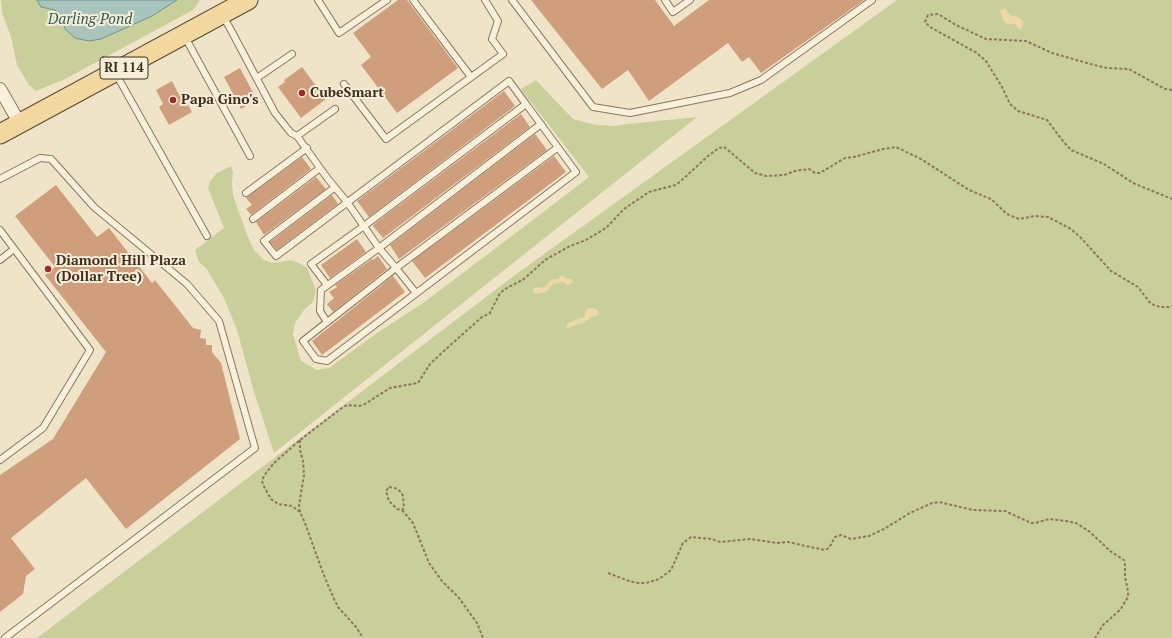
<!DOCTYPE html>
<style>
body{margin:0}
canvas{display:block;background:#f0e4c8}
</style>
<canvas width="1172" height="638"></canvas>
<script>
const ctx = document.querySelector('canvas').getContext('2d');
ctx.lineJoin = 'round';
function paint(path, color) {
  ctx.fillStyle = color;
  ctx.fill(path, 'evenodd');
}
function shape(rows) {
  const path = new Path2D();
  for (const r of rows) {
    path.moveTo(r[0], r[1]);
    for (let i = 2; i < r.length; i += 2) path.lineTo(r[i], r[i + 1]);
  }
  return path;
}
function trace(path, color, width, dash) {
  ctx.strokeStyle = color;
  ctx.lineWidth = width;
  ctx.lineCap = dash ? 'butt' : 'round';
  ctx.setLineDash(dash || []);
  ctx.stroke(path);
}
function write(font, color, halo, rows, align = 'center') {
  ctx.font = font + ' "PT Serif",serif';
  ctx.lineWidth = 4;
  ctx.setLineDash([]);
  ctx.textBaseline = 'middle';
  ctx.strokeStyle = halo;
  ctx.fillStyle = color;
  for (const [text, x, y, turn = 0] of rows) {
    ctx.save();
    ctx.translate(x, y);
    ctx.rotate((+turn || 0) * Math.PI / 180);
    ctx.textAlign = isNaN(turn) ? turn : align;
    if (halo) ctx.strokeText(text, 0, 0);
    ctx.fillText(text, 0, 0);
    ctx.restore();
  }
}
paint(shape([
 [1,0,37,0,41,7,55,10,62,17,65,29,152,16,177,0,200,0,193,10,65,79,36,91,29,85,17,65,11,37,2,13],
 [897,0,1172,0,1172,638,37,638,515,275],
 [536,80,573,119,596,125,614,126,627,124,697,117,274,453,254,392,237,330,224,298,206,268,199,262,195,250,224,228,208,188,210,181,217,173,231,166,233,172,232,183,233,195,247,235,254,250,264,260,272,263,291,260,301,264,307,268,316,290,313,302,304,310,295,323,293,334,301,361,317,370,329,368,377,333,423,303,533,220,589,177,521,89]
]), '#c9cf9b');
paint(shape([
 [1005,8,1010,15,1018,17,1022,20,1023,26,1020,30,1015,24,1007,24,1003,20,1000,11],
 [562,275,566,278,572,279,573,282,570,284,567,285,563,282,554,284,550,287,548,290,543,293,536,294,533,292,533,289,535,288,545,287,551,279,558,279],
 [589,308,596,309,599,312,598,315,590,318,585,322,568,328,566,327,568,323,584,317,586,310]
]), '#ecd9a5');
const water = shape([
 [37,0,177,0,152,16,101,39,89,41,75,38,65,29,62,17,55,10,41,7,37,0]
]);
paint(water, '#a9c4bc');
trace(water, '#6f938a', 1);
paint(shape([
 [398,0,407,0,458,68,397,113,361,65,371,57,353,33],
 [531,0,655,0,674,26,709,0,864,0,761,73,749,57,742,62,728,43,649,101,628,70,602,89],
 [302,67,326,99,301,118,278,87,285,82,284,80],
 [240,68,257,100,241,109,224,77],
 [172,81,179,95,182,93,192,112,169,125,159,107,163,104,156,90],
 [504,91,515,106,369,217,357,201],
 [521,114,530,127,383,238,373,226,374,224],
 [535,134,547,150,399,259,390,245],
 [554,156,566,172,425,278,412,261],
 [302,157,311,169,251,215,246,209,252,205,246,198],
 [316,177,326,189,264,235,256,222],
 [56,185,97,237,109,228,152,283,155,280,193,328,201,330,200,338,206,339,206,345,212,345,212,352,221,363,240,439,126,529,86,478,11,538,35,569,26,576,23,594,0,612,0,475,53,439,106,352,45,275,55,267,15,216],
 [332,195,338,204,277,250,270,242],
 [357,239,366,252,330,278,321,265],
 [378,256,387,269,333,312,327,304,334,298,329,292,337,287,335,285,372,259,373,260],
 [393,276,405,292,322,355,312,341]
]), '#cf9f7d');
const lane = shape([
 [318,0,339,33,387,0],
 [413,0,471,77],
 [512,0,593,107,630,113,730,93,761,80,872,0],
 [665,0,673,12,690,0],
 [223,16,232,32,275,113,291,133,297,136,335,109],
 [185,37,250,156],
 [116,74,207,236],
 [257,78,292,54],
 [344,84,386,139,503,54,492,39,498,21,485,0],
 [297,136,328,179,347,202,379,248,396,268,557,148],
 [0,179,40,158,51,159,94,207,187,284,219,321,255,448,5,638],
 [334,188,264,241,276,256,509,81,526,104],
 [246,193,307,148],
 [253,219,320,168],
 [0,230,90,350,43,428,0,460],
 [0,260,14,249],
 [327,285,311,264,364,226,526,104,576,172,327,361,316,359,303,341,396,268,416,293],
 [327,322,320,311,321,290,379,248,541,124]
]);
const street = shape([
 [0,89,20,124]
]);
const primary = shape([
 [0,134,248,0]
]);
trace(lane, '#8d765c', 8);
trace(street, '#8d765c', 14);
trace(primary, '#5b4430', 21);
trace(shape([
 [1172,90,1165,89,1129,69,1107,68,1094,65,1052,53,1026,41,986,39,956,25,938,14,928,15,925,22,930,27,977,53,986,61,1002,87,1010,104,1018,111,1047,120,1062,140,1071,150,1104,164,1133,183,1172,199],
 [300,440,300,450,303,461,304,475,299,505,300,512,305,523,323,573,334,599,338,607,356,627,363,638],
 [389,487,395,488,401,492,403,496,404,508,402,510,397,509,389,501,386,491,389,487],
 [402,510,413,523,429,563,442,581,459,598,477,623,483,638],
 [300,512,292,506,278,504,271,499,263,485,262,480,266,473,274,463,300,440,343,407,347,405,359,406,365,404,390,388,418,383,430,364,446,349,482,317,490,313,500,293,507,288,524,279,545,260,570,246,586,240,606,228,624,209,649,192,676,185,682,180,708,156,719,148,724,147,728,150,755,173,766,176,784,175,795,171,809,169,815,173,820,173,845,158,854,157,883,149,896,147,921,159,969,190,991,199,1007,214,1019,219,1035,216,1048,217,1071,229,1081,238,1111,271,1138,287,1151,304,1160,307,1169,307,1172,306],
 [608,573,629,581,638,583,646,583,659,579,671,570,683,543,691,537,712,539,720,542,751,539,776,543,788,542,810,547,825,550,829,548,835,537,841,535,851,539,869,536,884,529,910,513,932,503,939,502,973,510,1005,511,1031,523,1035,523,1049,519,1066,521,1076,523,1090,532,1110,551,1124,560,1125,565,1125,577,1128,591,1128,597,1120,610,1103,625,1095,638]
]), '#8d765c', 2, [3, 2]);
trace(lane, '#faf1dc', 6);
trace(street, '#faf1dc', 12);
trace(primary, '#f3d9a0', 19);
for (const [x, y, r, color] of [
 [302,93,4,"#9e2a2b"],
 [173,100,4,"#9e2a2b"],
 [48,269,4,"#9e2a2b"]
]) {
  const dot = new Path2D();
  dot.arc(x, y, r, 0, 2 * Math.PI);
  ctx.fillStyle = color;
  ctx.fill(dot);
  trace(dot, '#f7eed8', 1.5);
}
for (const [x, y, w] of [
 [124,68,48]
]) {
  const box = new Path2D();
  box.roundRect(x - w / 2, y - 11, w, 22, 3);
  ctx.fillStyle = '#f7eed8';
  ctx.fill(box);
  trace(box, '#3d2e20', 1);
}
write('bold 13px', '#3d2e20', null, [
 ["RI 114",124,68]
]);
write('bold 14px', '#3d2e20', '#f7eed8', [
 ["CubeSmart",310,93],
 ["Papa Gino's",181,100],
 ["Diamond Hill Plaza",56,261],
 ["(Dollar Tree)",56,277]
], 'left');
write('italic 15px', '#2f5d5a', '#f7eed8', [
 ["Darling Pond",90,20]
]);
</script>
